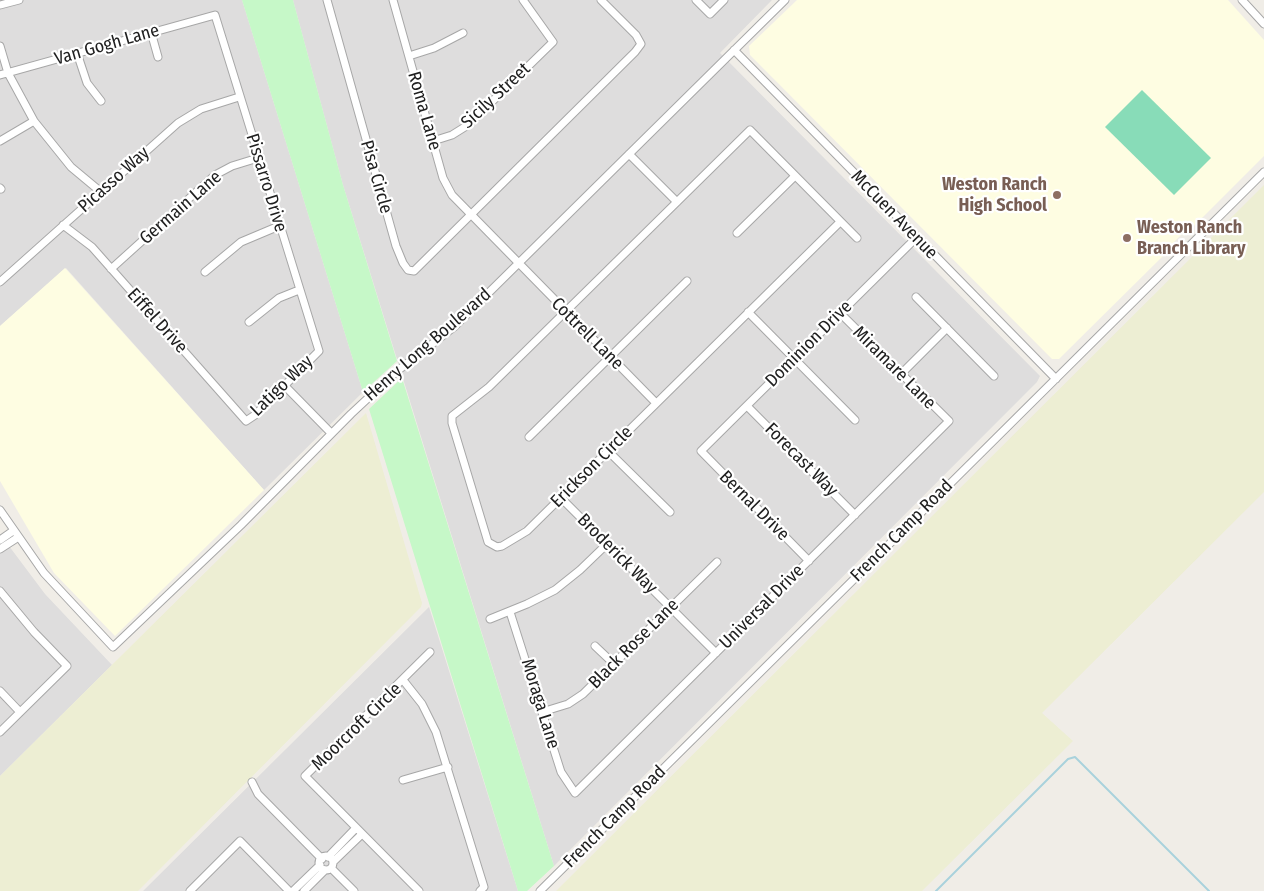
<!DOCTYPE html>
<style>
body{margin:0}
canvas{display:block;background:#f0ede7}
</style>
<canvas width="1264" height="891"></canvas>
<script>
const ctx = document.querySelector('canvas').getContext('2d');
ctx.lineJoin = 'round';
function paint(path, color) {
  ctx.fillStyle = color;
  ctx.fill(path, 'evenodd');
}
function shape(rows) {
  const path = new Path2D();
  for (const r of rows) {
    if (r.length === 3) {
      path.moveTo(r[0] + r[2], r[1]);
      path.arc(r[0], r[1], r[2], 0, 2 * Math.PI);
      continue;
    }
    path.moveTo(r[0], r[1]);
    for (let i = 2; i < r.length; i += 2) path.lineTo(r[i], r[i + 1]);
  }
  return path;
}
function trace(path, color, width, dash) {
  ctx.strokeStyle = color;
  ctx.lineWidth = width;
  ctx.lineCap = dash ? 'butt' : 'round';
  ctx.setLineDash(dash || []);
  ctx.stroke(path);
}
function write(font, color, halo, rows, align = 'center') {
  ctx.font = font + ' "Fira Sans Condensed",sans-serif';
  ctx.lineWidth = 4.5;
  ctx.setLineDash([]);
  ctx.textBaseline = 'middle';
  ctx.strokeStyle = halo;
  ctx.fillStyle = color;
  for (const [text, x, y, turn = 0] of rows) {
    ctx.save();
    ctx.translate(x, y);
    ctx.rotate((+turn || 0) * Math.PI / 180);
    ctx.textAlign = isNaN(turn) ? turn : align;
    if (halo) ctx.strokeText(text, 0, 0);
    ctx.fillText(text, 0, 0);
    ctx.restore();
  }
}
paint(shape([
 [0,0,242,0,363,392,264,490,66,268,0,326],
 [293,0,772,0,720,53,1040,376,1037,382,554,866,343,185],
 [0,534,45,594,112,665,0,776],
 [429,607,518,891,143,891]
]), '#dedddd');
paint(shape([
 [797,0,1228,0,1264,40,1264,156,1184,236,1182,234,1175,241,1163,256,1059,359,1052,359,750,55,749,46],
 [65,268,264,490,115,636,54,573,0,481,0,326]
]), '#fefde2');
paint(shape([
 [1264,185,1264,492,1042,713,1073,741,922,891,556,891],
 [366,413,422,603,421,607,138,891,0,891,0,776]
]), '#edeed3');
paint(shape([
 [242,0,293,0,343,185,397,361,363,392],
 [402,378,554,866,527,891,518,891,369,409]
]), '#c6f8c8');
paint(shape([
 [1142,90,1211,158,1174,195,1105,127]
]), '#88dcb8');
trace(shape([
 [936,891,1068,759,1075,757,1209,891]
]), '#a9d2dc', 2);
const minor = shape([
 [327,0,396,246,403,263,408,270,414,271,635,52,641,44,636,35,601,0],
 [393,0,443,178,452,195,656,403],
 [696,0,710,14,724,0],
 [1242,0,1264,24],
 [0,5,19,0],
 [151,32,158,57],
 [0,46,8,73,34,121,71,167,101,192],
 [734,50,1056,379],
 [77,53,87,83,101,101],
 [409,56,434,48,463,33],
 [0,75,215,15,319,351,255,415,246,421,92,247,63,225],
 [0,141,34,121],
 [433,141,452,135,468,125,553,42,523,0],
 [629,154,677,202],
 [0,188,1,189],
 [840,222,527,531,502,546,497,547,488,542,452,423,452,416,489,387,750,130,857,238],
 [737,233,795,176],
 [111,269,215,175,232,166,258,158],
 [205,272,241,242,279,226],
 [0,282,178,123,201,109,239,97],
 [916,297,994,376],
 [748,312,855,420],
 [249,322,279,298,299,290],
 [901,374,947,328],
 [284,385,331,433],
 [747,406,855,515],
 [529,437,687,281],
 [608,451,670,512],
 [561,498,716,653],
 [0,510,44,573,113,647,241,525,351,414,396,372,454,327,785,0],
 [0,540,13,531],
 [0,549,17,538],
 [809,561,701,451,916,238],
 [0,591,34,632,67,666,0,732],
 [510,612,561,772,575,793,949,421,840,313],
 [490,619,527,604,555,590,580,570,607,544],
 [595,646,614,664],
 [403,680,422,704,436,732,484,887,480,891],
 [0,691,20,712],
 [542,712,568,704,583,694,717,562],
 [403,780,448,767],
 [252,782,258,794,322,859],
 [326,863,7],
 [328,857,356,828],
 [333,862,362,834],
 [331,868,354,891],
 [190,891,240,841,289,891],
 [293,891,320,865],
 [304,891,325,870],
 [419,891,305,776,430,652],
 [540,891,1264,172]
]);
trace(minor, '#a7a7a7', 9);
trace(minor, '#fff', 7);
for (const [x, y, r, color] of [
 [1057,195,5,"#8d6e63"],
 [1127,238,5,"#8d6e63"]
]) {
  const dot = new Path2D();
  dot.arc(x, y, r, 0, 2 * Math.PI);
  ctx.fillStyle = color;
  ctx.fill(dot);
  trace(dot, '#fff', 2);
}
write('18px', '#202020', '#fff', [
 ["Van Gogh Lane",107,45,-16],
 ["Sicily Street",496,96,-43],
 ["Roma Lane",424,111,74],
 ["Pisa Circle",376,177,74],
 ["Picasso Way",114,180,-42],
 ["Pissarro Drive",266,183,73],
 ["Germain Lane",181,208,-41],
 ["McCuen Avenue",894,215,46],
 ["Eiffel Drive",157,321,48],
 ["Cottrell Lane",587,334,45],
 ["Dominion Drive",809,344,-45],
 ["Henry Long Boulevard",428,345,-41],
 ["Miramare Lane",894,368,45],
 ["Latigo Way",282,386,-44],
 ["Forecast Way",801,460,45],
 ["Erickson Circle",592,467,-45],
 ["Bernal Drive",754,506,45],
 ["French Camp Road",902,531,-45],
 ["Broderick Way",617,554,45],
 ["Universal Drive",762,607,-45],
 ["Black Rose Lane",634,644,-45],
 ["Moraga Lane",540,704,73],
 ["Moorcroft Circle",357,727,-44],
 ["French Camp Road",615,817,-45]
]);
write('bold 18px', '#785e54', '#fff', [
 ["Weston Ranch",1047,185],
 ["High School",1047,206],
 ["Weston Ranch",1137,228,"left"],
 ["Branch Library",1137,249,"left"]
], 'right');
</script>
